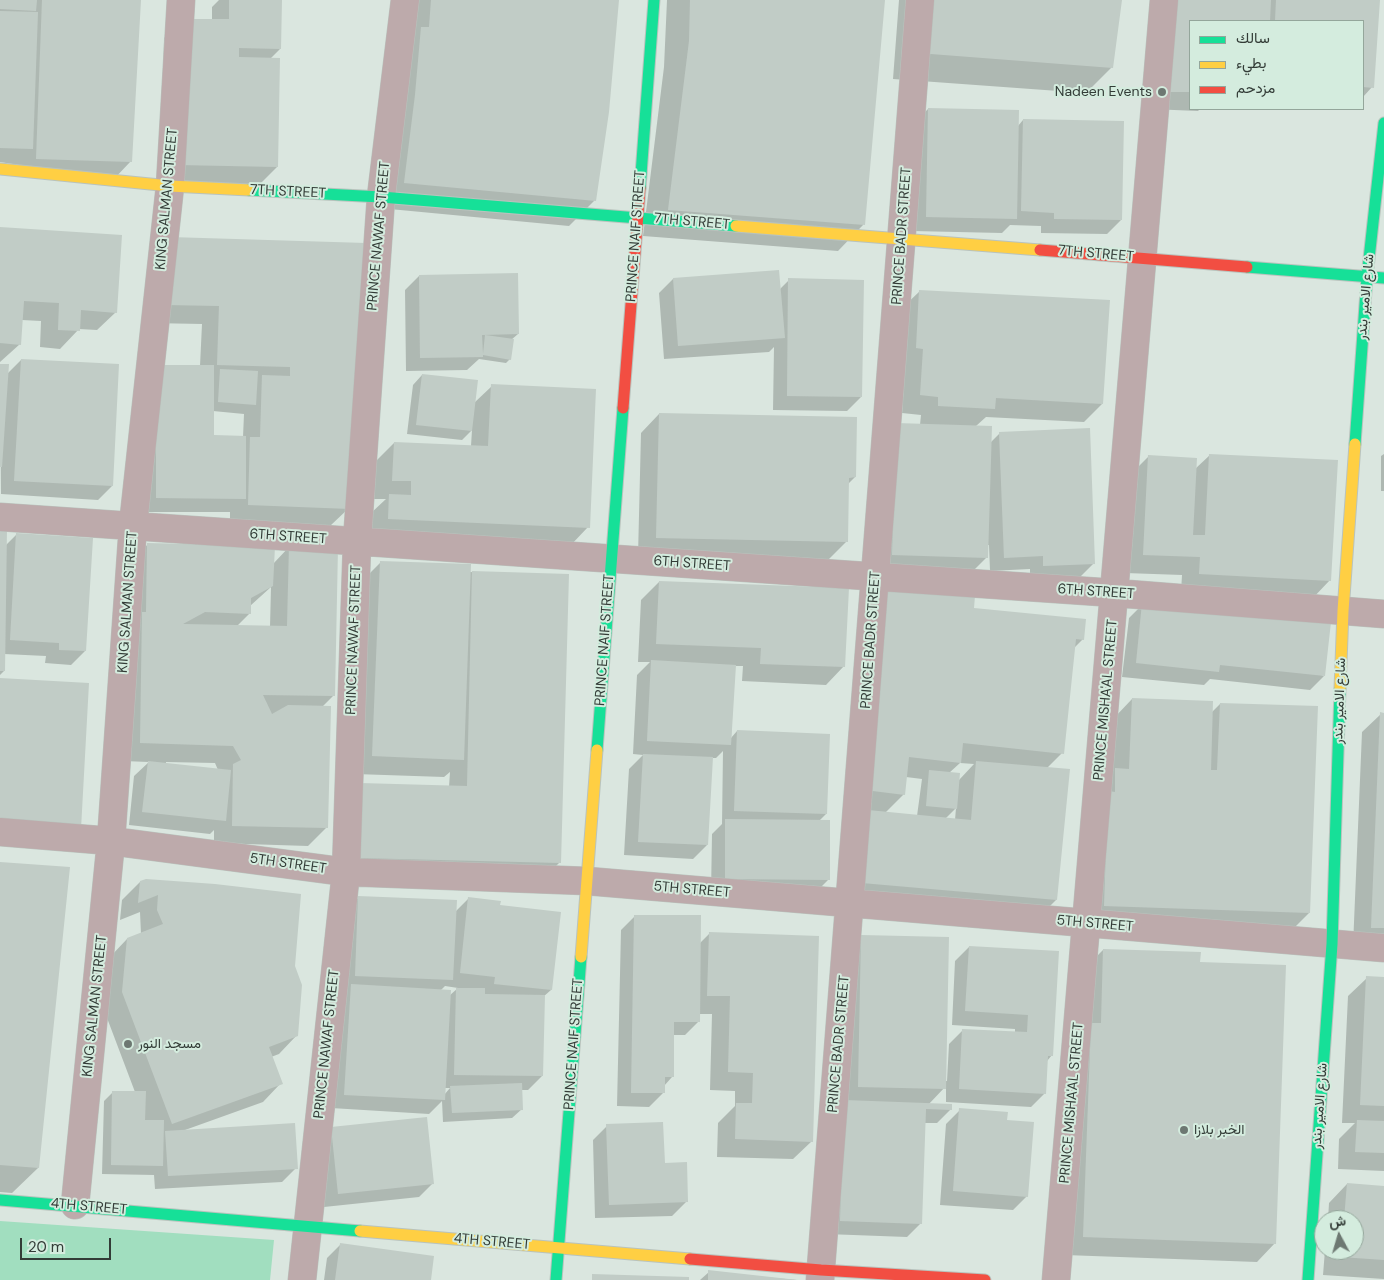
<!DOCTYPE html>
<meta charset="utf-8">
<style>
body{margin:0}
#map{position:relative;width:1384px;height:1280px;overflow:hidden;background:#dae6df;font-family:"DM Sans",Vazirmatn,sans-serif}
canvas{display:block}
.legend{position:absolute;left:1189px;top:20px;width:175px;height:90px;box-sizing:border-box;background:#d4ecde;border:1px solid #94a69b;margin:0;padding:6px 9px;list-style:none;font-size:15px;color:#333c37}
.legend li{display:flex;align-items:center;gap:10px;height:25px}
.legend b{width:25px;border:1px solid #94a69b}
.north{position:absolute;left:1314px;top:1210px;width:50px;height:50px;box-sizing:border-box;background:#d4ecde;border:1px solid #94a69b;border-radius:50%;rotate:354deg;font-size:14px;font-weight:700;line-height:20px;text-align:center;color:#333c37}
.north::after{content:'';display:block;margin:auto;width:18px;height:22px;background:#6d7872;clip-path:polygon(50% 0,100% 100%,50% 72%,0 100%)}
.scale{position:absolute;left:20px;top:1238px;width:91px;height:22px;box-sizing:border-box;border:2px solid #333c37;border-top:0;padding-left:6px;font-size:15px;line-height:18px;white-space:nowrap;color:#333c37;-webkit-text-stroke:4px #d4ecde;paint-order:stroke}
</style>
<div id="map">
<canvas width="1384" height="1280"></canvas>
<ul class="legend">
<li><b style="height:6px;background:#16e098"></b>سالك</li>
<li><b style="height:6px;background:#ffcf43"></b>بطيء</li>
<li><b style="height:6px;background:#f24e42"></b>مزدحم</li>
</ul>
<div class="north">ش</div>
<div class="scale">20 m</div>
</div>
<script>
const ctx = document.querySelector('canvas').getContext('2d');
ctx.lineJoin = 'round';
function paint(path, color) {
  ctx.fillStyle = color;
  ctx.fill(path, 'evenodd');
}
function shape(rows) {
  const path = new Path2D();
  for (const r of rows) {
    path.moveTo(r[0], r[1]);
    for (let i = 2; i < r.length; i += 2) path.lineTo(r[i], r[i + 1]);
  }
  return path;
}
function trace(path, color, width, dash) {
  ctx.strokeStyle = color;
  ctx.lineWidth = width;
  ctx.lineCap = dash ? 'butt' : 'round';
  ctx.setLineDash(dash || []);
  ctx.stroke(path);
}
function write(font, color, halo, rows, align = 'center') {
  ctx.font = font + ' "DM Sans",Vazirmatn,sans-serif';
  ctx.lineWidth = 4;
  ctx.setLineDash([]);
  ctx.textBaseline = 'middle';
  ctx.strokeStyle = halo;
  ctx.fillStyle = color;
  for (const [text, x, y, turn = 0] of rows) {
    ctx.save();
    ctx.translate(x, y);
    ctx.rotate((+turn || 0) * Math.PI / 180);
    ctx.textAlign = isNaN(turn) ? turn : align;
    if (halo) ctx.strokeText(text, 0, 0);
    ctx.fillText(text, 0, 0);
    ctx.restore();
  }
}
paint(shape([
 [0,1221,274,1240,270,1280,0,1280]
]), '#a1debf');
paint(shape([
 [0,0,139,0,131,161,113,180,0,162],
 [219,0,280,0,280,49,270,59,277,167,259,185,161,183,164,38,182,20,212,20,212,7],
 [406,0,618,0,595,200,569,226,379,208],
 [667,0,884,0,863,225,838,251,643,236,664,67],
 [899,0,1121,0,1112,67,1086,93,893,79],
 [1159,0,1378,0,1372,87,1363,97,1363,21,1190,21,1190,109,1200,109,1198,111,1150,109],
 [928,109,1018,126,1023,120,1121,220,1107,234,1041,233,1041,226,1010,225,1002,233,912,231,914,123],
 [0,228,116,312,97,330,79,329,60,349,40,347,41,321,22,320,20,344,0,362],
 [364,245,349,508,330,526,230,523,230,512,142,512,143,380,200,366,202,324,150,323,152,256],
 [213,411,244,414,243,437,212,437],
 [419,276,518,334,511,340,510,359,506,363,479,359,467,370,406,371,405,290],
 [673,279,780,289,789,280,861,397,847,411,773,410,774,347,769,352,664,359,659,293],
 [920,291,1102,404,1084,422,986,417,976,426,990,443,1000,433,1094,563,1080,577,1030,580,1030,569,990,571,989,545,987,545,987,557,968,576,874,573,920,425,921,415,902,413,905,366,898,366,901,309],
 [21,360,112,486,98,500,1,494,0,365,7,374],
 [422,375,474,403,492,386,588,527,570,546,370,537,371,513,386,499,374,499,376,461,394,443,471,446,472,430,462,440,407,434,413,385],
 [659,414,855,477,848,484,847,541,828,560,638,556,641,433],
 [1384,454,1384,491,1381,491,1381,456],
 [1210,455,1330,580,1312,599,1181,592,1182,575,1125,573,1131,474,1149,456,1195,469],
 [0,529,5,546,16,535,85,651,71,665,45,663,46,656,4,654,4,671,0,675],
 [148,544,273,564,289,547,333,696,322,707,327,827,308,846,214,843,214,830,210,834,129,825,134,776,149,762,123,761,130,563],
 [271,587,270,627,236,627,250,613,250,606],
 [166,762,215,763,218,770,166,764],
 [380,563,470,572,567,575,560,862,542,880,341,876,343,803,449,787,450,772,444,777,355,774,362,581],
 [659,582,844,666,826,685,742,681,743,666,735,666,731,738,737,731,826,814,818,822,828,880,814,894,711,893,712,834,722,824,723,751,716,758,712,758,707,845,693,859,624,855,629,769,643,755,633,754,637,675,650,662,638,662,641,600],
 [1143,604,1324,676,1310,690,1210,679,1204,685,1122,677,1129,618],
 [973,609,1083,639,1074,648,1062,753,1047,768,1056,900,1038,918,844,901,847,808],
 [960,763,974,764,959,780,949,773],
 [906,777,922,779,917,816,885,813,904,794],
 [956,808,955,820,945,819],
 [1132,699,1211,713,1220,704,1309,913,1291,931,1086,924,1114,718],
 [1381,714,1384,714,1384,947,1353,946,1362,732],
 [0,863,38,1168,12,1193,0,1192],
 [140,882,294,966,297,1035,279,1054,271,1057,281,1083,263,1102,185,1130,296,1168,282,1182,155,1189,154,1175,102,1174,104,1101,113,1092,135,1092,104,1010,109,958,127,939,141,934,140,912,120,920,122,900],
 [359,897,455,912,468,899,499,906,551,990,543,997,542,1076,528,1090,521,1090,522,1109,512,1118,443,1122,442,1101,429,1114,331,1108,345,911],
 [445,986,458,988,449,996,441,990],
 [444,1088,450,1088,444,1095],
 [635,916,700,943,709,934,812,1141,793,1159,717,1157,718,1123,735,1106,735,1091,710,1090,712,1014,699,1014,699,1021,685,1035,673,1035,672,1077,664,1086,663,1093,649,1107,617,1106,621,930],
 [861,937,945,1081,947,1081,949,1044,963,1030,1015,1033,1015,1029,952,1025,955,961,969,947,1058,953,1052,1055,1047,1061,1045,1093,1031,1107,946,1102,946,1086,928,1105,951,1109,937,1123,924,1123,921,1223,907,1237,826,1234,843,955],
 [1103,950,1199,963,1275,1243,1257,1262,1065,1255,1085,968],
 [1367,978,1384,978,1384,1171,1338,1169,1339,1139,1355,1123,1342,1123,1348,996],
 [960,1110,1006,1121,1027,1196,1013,1210,940,1205,946,1124],
 [607,1126,663,1164,686,1202,672,1216,595,1218,593,1140],
 [332,1128,433,1183,419,1197,324,1207,318,1142],
 [1347,1184,1384,1187,1384,1279,1323,1275,1325,1250,1354,1250,1354,1220,1328,1220,1329,1203],
 [341,1244,429,1280,324,1280,327,1258],
 [709,1272,797,1280,700,1280]
]), '#0003');
paint(shape([
 [0,0,37,0,36,11,0,9],
 [42,0,141,0,132,162,36,159],
 [229,0,282,0,281,49,239,48,239,57,280,58,278,167,179,165,181,19,229,19],
 [431,0,619,0,609,112,596,201,404,183,415,95,421,27,429,27],
 [690,0,885,0,865,225,668,210,689,41],
 [922,0,1122,0,1113,68,918,53],
 [1176,0,1271,0,1270,21,1190,21,1190,92,1168,92],
 [1276,0,1380,0,1374,88,1363,87,1363,21,1275,21],
 [0,11,38,12,33,149,0,148],
 [928,108,1019,110,1017,219,926,217],
 [1023,119,1124,121,1122,220,1054,219,1054,213,1021,211],
 [0,227,122,235,117,313,81,310,80,331,58,330,59,303,24,301,21,345,0,343],
 [170,237,366,243,361,373,355,373,350,509,248,505,250,437,260,437,262,375,290,376,290,367,217,365,219,306,168,305],
 [779,270,785,338,678,346,673,278],
 [518,273,519,334,482,335,483,354,485,335,514,339,511,360,483,355,483,357,420,358,419,275],
 [788,278,864,280,862,397,787,396],
 [919,290,1110,300,1103,404,996,398,995,409,938,406,938,397,920,395,923,349,916,348],
 [21,359,119,364,113,486,14,481],
 [0,364,9,364,2,467,0,467],
 [156,365,214,365,214,435,246,436,246,499,156,498],
 [220,369,258,371,256,405,218,402],
 [422,374,478,380,472,431,416,425],
 [491,384,596,389,590,528,388,519,389,494,411,495,411,481,392,481,394,442,488,446],
 [659,413,857,417,856,477,849,478,848,542,656,538],
 [896,423,992,426,988,558,892,555],
 [1090,428,1095,564,1043,566,1043,556,1004,558,999,432],
 [1209,454,1338,460,1331,581,1199,574,1200,557,1143,555,1148,455,1197,458,1193,535,1205,535],
 [0,528,7,528,5,671,0,671],
 [16,533,93,538,86,651,59,650,59,643,10,640],
 [147,543,275,546,273,586,251,598,251,614,205,612,183,624,287,626,289,546,338,547,335,696,263,695,272,714,288,705,331,706,328,828,232,826,233,764,241,760,233,746,140,743,142,612,146,612],
 [380,561,471,564,464,760,372,756],
 [472,571,569,574,561,863,359,858,360,783,467,786],
 [659,581,849,588,845,667,760,664,761,648,656,644],
 [886,586,975,596,974,608,1086,619,1084,640,1076,639,1064,754,963,743,961,763,909,757,905,795,865,790],
 [1142,603,1331,622,1325,676,1220,665,1219,672,1136,663],
 [651,660,736,665,731,745,647,741],
 [0,678,89,683,81,829,0,825],
 [1132,698,1213,701,1211,770,1217,770,1220,703,1318,706,1310,913,1104,906,1108,791,1115,792,1115,768,1129,769],
 [1380,712,1384,713,1384,928,1371,928],
 [737,730,830,734,827,814,734,811],
 [643,754,713,757,708,845,638,842],
 [148,761,231,770,226,821,142,812],
 [976,761,1070,769,1057,900,862,883,868,810,971,820],
 [929,770,960,773,957,809,926,806],
 [725,819,830,820,830,880,725,879],
 [0,862,70,867,39,1168,0,1165],
 [146,879,215,884,301,894,295,966,302,985,298,1036,269,1047,283,1084,172,1124,122,992,127,938,163,924,157,910,158,895,138,903,140,881],
 [358,896,457,900,453,980,355,976],
 [468,897,501,901,500,905,561,912,552,990,494,984,495,977,460,973],
 [634,915,701,915,700,1022,674,1022,674,1077,665,1077,665,1093,631,1093],
 [709,932,819,936,813,1142,735,1139,736,1103,752,1103,753,1073,728,1072,730,996,707,996],
 [861,935,949,937,946,1089,858,1087],
 [969,946,1059,951,1053,1056,1048,1056,1046,1094,959,1089,962,1029,1027,1032,1028,1015,965,1011],
 [1103,949,1201,952,1200,962,1286,965,1276,1244,1083,1237,1091,1023,1101,1023],
 [1366,976,1384,977,1384,1106,1360,1105],
 [351,984,451,990,445,1100,344,1095],
 [456,988,485,988,485,994,545,995,543,1076,454,1075],
 [522,1083,523,1110,452,1113,450,1086],
 [112,1091,146,1091,145,1120,164,1120,163,1166,111,1165],
 [844,1100,952,1104,952,1110,926,1109,922,1224,840,1221],
 [959,1108,1008,1112,1007,1120,1034,1122,1028,1197,953,1191],
 [427,1117,434,1184,338,1194,331,1127],
 [1357,1120,1384,1121,1384,1153,1355,1152],
 [663,1122,665,1163,687,1162,688,1202,609,1205,606,1124],
 [295,1123,298,1169,168,1176,165,1131],
 [1347,1183,1384,1186,1384,1260,1341,1257,1342,1250,1354,1250,1354,1220,1344,1220],
 [340,1243,434,1256,431,1280,335,1280],
 [708,1270,798,1280,708,1280],
 [592,1274,689,1277,689,1280,592,1280]
]), '#c1ccc6');
const street = shape([
 [0,517,1115,593,1384,614],
 [0,832,111,841,346,872,587,881,1384,948],
 [75,1205,111,841,133,525,170,186,181,0],
 [302,1280,346,872,357,542,381,197,405,0],
 [820,1280,920,0],
 [1056,1280,1164,0]
]);
const fast = shape([
 [640,188,654,0],
 [249,190,381,197,736,226],
 [1247,267,1384,278],
 [1355,444,1367,277,1384,123],
 [597,750,623,408],
 [0,1200,360,1231],
 [556,1280,581,957],
 [1308,1280,1332,944,1340,689]
]);
const slow = shape([
 [0,169,170,186,249,190],
 [736,226,1040,250],
 [1340,689,1343,611,1355,444],
 [581,957,597,750],
 [360,1231,690,1259]
]);
const jam = shape([
 [1040,250,1247,267],
 [623,408,640,188],
 [690,1259,821,1270,985,1280]
]);
trace(street, '#b9c3bd', 29);
trace(fast, '#b9c3bd', 13);
trace(slow, '#b9c3bd', 13);
trace(jam, '#b9c3bd', 13);
trace(street, '#bdaaab', 28);
trace(fast, '#16e098', 11);
trace(slow, '#ffcf43', 11);
trace(jam, '#f24e42', 11);
for (const [x, y, r, color] of [
 [1162,92,5,"#6d7872"],
 [128,1044,5,"#6d7872"],
 [1184,1130,5,"#6d7872"]
]) {
  const dot = new Path2D();
  dot.arc(x, y, r, 0, 2 * Math.PI);
  ctx.fillStyle = color;
  ctx.fill(dot);
  trace(dot, '#d4ecde', 2);
}
write('14px', '#333c37', '#d4ecde', [
 ["Nadeen Events",1152,92,"right"],
 ["مسجد النور",138,1044],
 ["الخبر بلازا",1194,1130]
], 'left');
write('14px', '#333c37', '#d4ecde', [
 ["7TH STREET",288,192,3],
 ["KING SALMAN STREET",167,199,-85],
 ["7TH STREET",692,222,5],
 ["PRINCE NAWAF STREET",379,236,-85],
 ["PRINCE NAIF STREET",636,236,-86],
 ["PRINCE BADR STREET",902,236,-86],
 ["7TH STREET",1096,254,5],
 ["شارع الامير بندر",1366,297,-85],
 ["6TH STREET",288,537,4],
 ["6TH STREET",692,564,4],
 ["6TH STREET",1096,592,4],
 ["KING SALMAN STREET",128,602,-86],
 ["PRINCE NAWAF STREET",354,640,-88],
 ["PRINCE NAIF STREET",605,640,-86],
 ["PRINCE BADR STREET",871,640,-86],
 ["PRINCE MISHA'AL STREET",1106,700,-85],
 ["شارع الامير بندر",1340,701,-88],
 ["5TH STREET",288,864,8],
 ["5TH STREET",692,890,5],
 ["5TH STREET",1095,924,5],
 ["KING SALMAN STREET",95,1006,-84],
 ["PRINCE NAWAF STREET",327,1044,-84],
 ["PRINCE NAIF STREET",574,1044,-86],
 ["PRINCE BADR STREET",839,1044,-85],
 ["PRINCE MISHA'AL STREET",1072,1103,-85],
 ["شارع الامير بندر",1320,1106,-86],
 ["4TH STREET",89,1207,5],
 ["4TH STREET",492,1242,5]
]);
</script>
